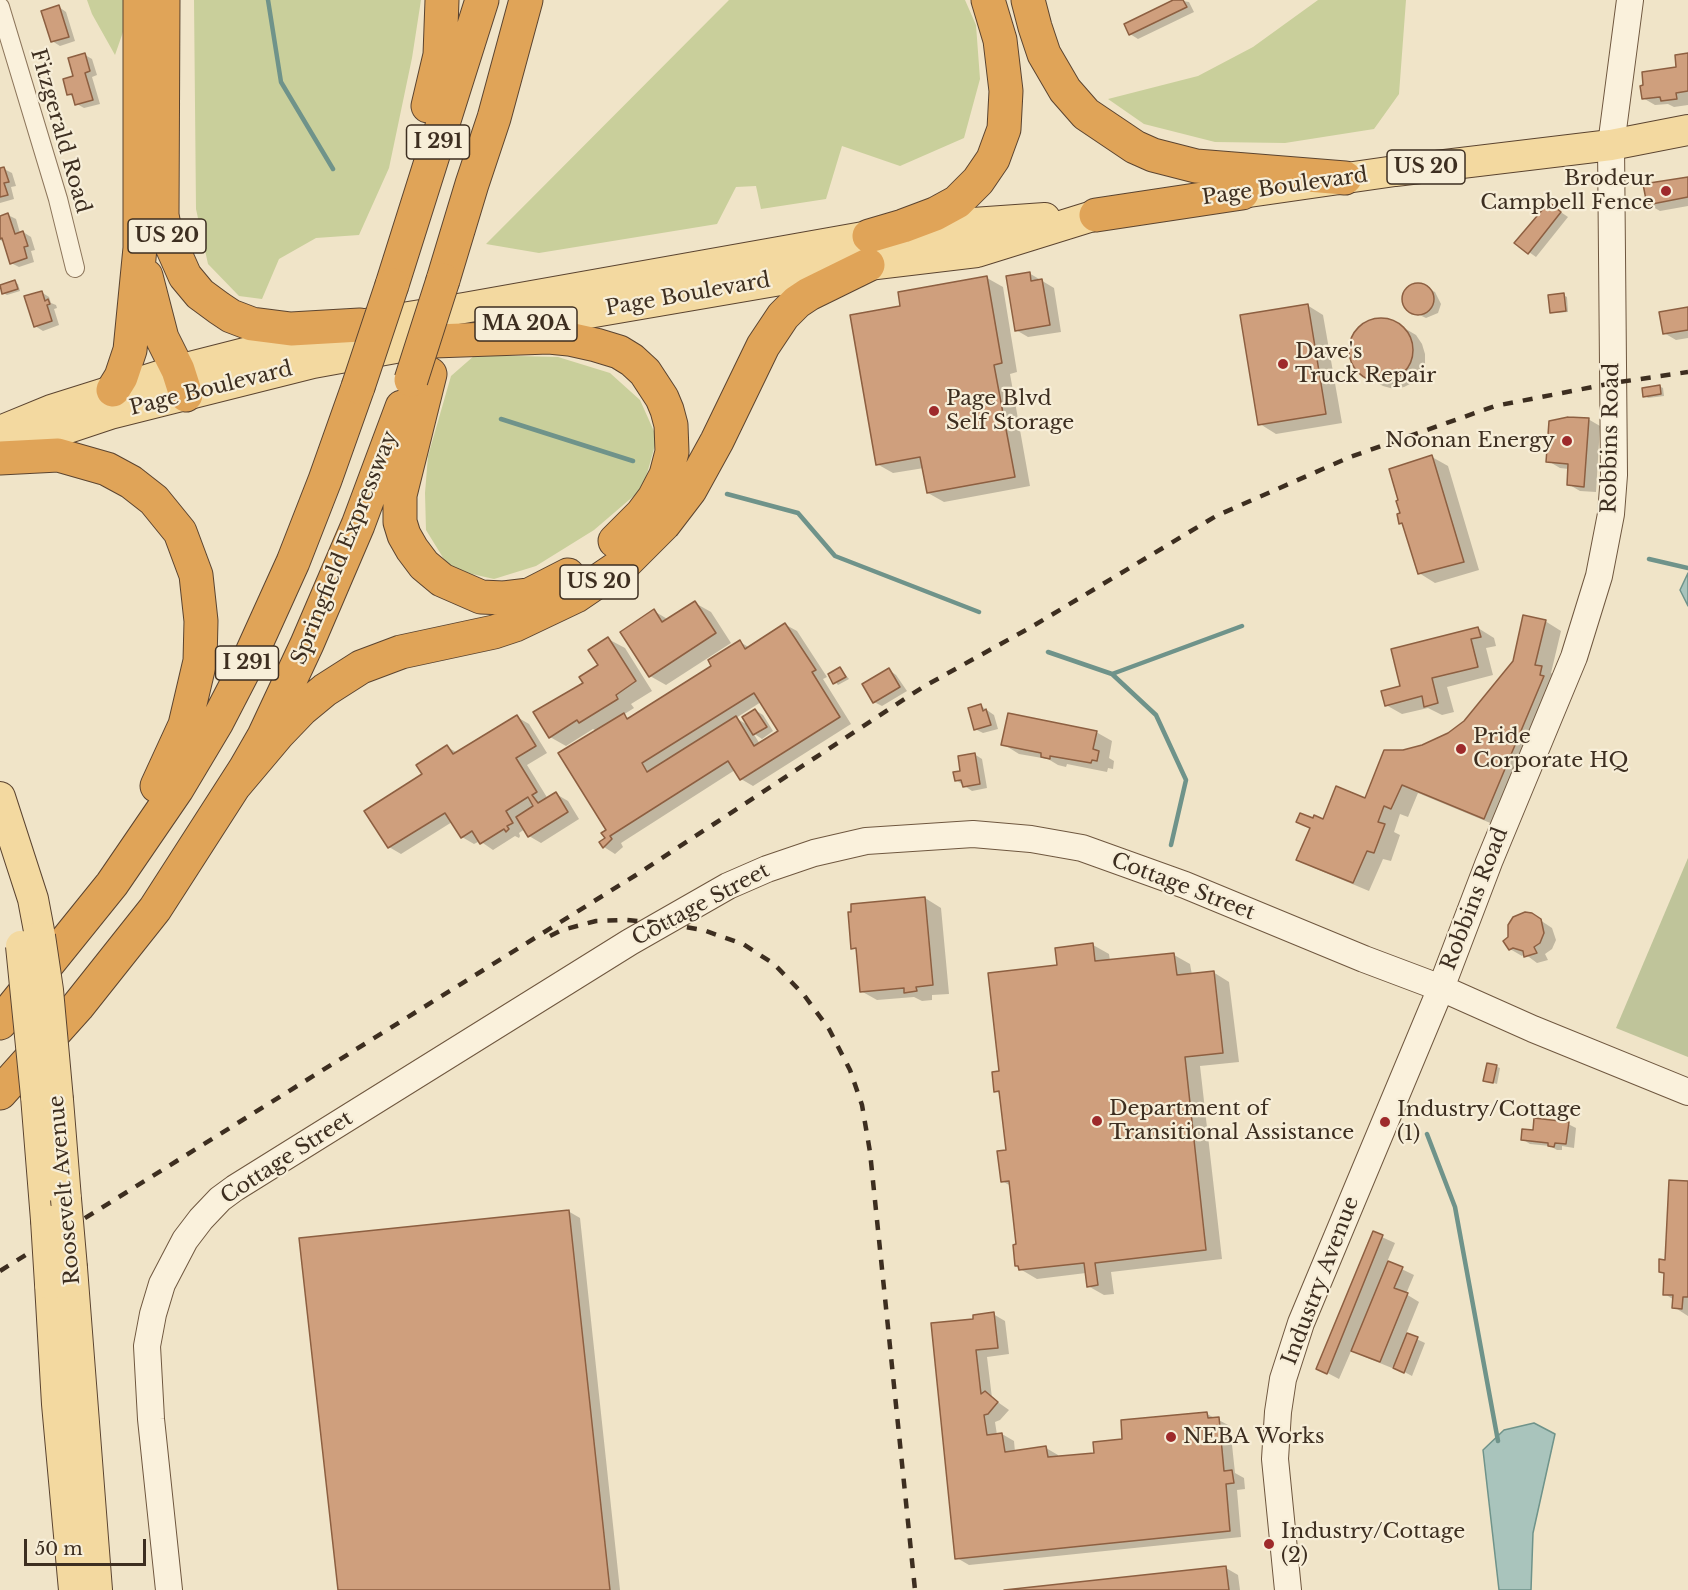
<!DOCTYPE html>
<style>
body{margin:0}
#map{position:relative;width:1688px;height:1590px;overflow:hidden;background:#f0e4c8;font-family:"Libre Baskerville",serif}
canvas{display:block}
.scale{position:absolute;left:24px;top:1539px;width:122px;height:27px;box-sizing:border-box;border:3px solid #3d2e20;border-top:0;padding-left:8px;font-size:18px;line-height:21px;white-space:nowrap;color:#3d2e20;-webkit-text-stroke:4px #f7eed8;paint-order:stroke}
</style>
<div id="map">
<canvas width="1688" height="1590"></canvas>
<div class="scale">50 m</div>
</div>
<script>
const ctx = document.querySelector('canvas').getContext('2d');
ctx.lineJoin = 'round';
function paint(path, color) {
  ctx.fillStyle = color;
  ctx.fill(path, 'evenodd');
}
function shape(rows) {
  const path = new Path2D();
  for (const r of rows) {
    if (r.length === 3) {
      path.moveTo(r[0] + r[2], r[1]);
      path.arc(r[0], r[1], r[2], 0, 2 * Math.PI);
      continue;
    }
    path.moveTo(r[0], r[1]);
    for (let i = 2; i < r.length; i += 2) path.lineTo(r[i], r[i + 1]);
  }
  return path;
}
function trace(path, color, width, dash) {
  ctx.strokeStyle = color;
  ctx.lineWidth = width;
  ctx.lineCap = dash ? 'butt' : 'round';
  ctx.setLineDash(dash || []);
  ctx.stroke(path);
}
function write(font, color, halo, rows, align = 'center') {
  ctx.font = font + ' "Libre Baskerville",serif';
  ctx.lineWidth = 4.5;
  ctx.setLineDash([]);
  ctx.textBaseline = 'middle';
  ctx.strokeStyle = halo;
  ctx.fillStyle = color;
  for (const [text, x, y, turn = 0] of rows) {
    ctx.save();
    ctx.translate(x, y);
    ctx.rotate((+turn || 0) * Math.PI / 180);
    ctx.textAlign = isNaN(turn) ? turn : align;
    if (halo) ctx.strokeText(text, 0, 0);
    ctx.fillText(text, 0, 0);
    ctx.restore();
  }
}
paint(shape([
 [87,0,126,0,123,32,115,55,92,14],
 [194,0,421,0,412,58,389,168,359,235,316,238,279,259,262,299,239,296,208,264,196,209],
 [729,0,965,0,976,25,980,79,964,138,900,166,842,146,826,199,761,209,756,186,736,187,717,224,539,253,486,244],
 [1318,0,1406,0,1399,94,1374,129,1285,143,1215,142,1144,124,1108,99,1198,76,1253,47],
 [475,355,558,357,610,373,640,400,657,438,643,488,594,530,536,566,494,579,450,569,426,530,425,493,428,456,451,376]
]), '#c9cf9b');
paint(shape([
 [1688,858,1688,1057,1616,1028]
]), '#bfc49a');
const water = shape([
 [1688,573,1688,606,1680,590,1688,573],
 [1534,1423,1555,1434,1533,1533,1531,1590,1499,1590,1483,1450,1504,1430,1534,1423]
]);
paint(water, '#a9c4bc');
trace(water, '#6f938a', 1.5);
paint(shape([
 [1176,0,1189,2,1194,12,1138,39,1130,34],
 [59,7,66,12,75,41,60,46,52,41],
 [85,55,92,59,97,75,92,77,100,104,84,108,77,104,74,98,69,94],
 [1688,55,1688,105,1674,107,1668,104,1655,105,1643,98,1678,68],
 [4,169,12,173,16,186,11,187,14,199,0,203,0,170],
 [1688,179,1688,206,1660,211,1648,204],
 [1549,204,1568,217,1536,257,1516,243],
 [8,215,16,219,20,233,23,232,31,237,35,250,31,251,34,262,19,267,11,263,4,242,0,240,0,217],
 [1029,273,1054,288,1061,332,1028,337,1016,330],
 [987,278,1003,287,1017,372,1010,374,1030,486,944,502,928,493,924,468,893,473,877,464,902,307],
 [15,282,18,284,20,291,7,295,3,293],
 [1412,285,1422,285,1435,292,1441,304,1438,313,1426,318,1409,310,1403,301,1405,292],
 [41,292,49,297,51,303,56,305,57,308,54,309,59,325,43,331,35,326],
 [1563,295,1567,297,1568,312,1555,313,1551,312],
 [1307,305,1323,315,1342,423,1276,434,1260,424],
 [1688,308,1688,338,1676,340,1664,333],
 [1374,320,1394,322,1416,335,1422,344,1425,354,1425,365,1421,374,1414,382,1404,387,1394,389,1383,386,1362,374,1355,367,1351,358,1351,348,1353,338,1358,330,1365,324],
 [1659,386,1663,388,1664,396,1648,398,1645,396],
 [1588,419,1600,426,1596,492,1580,491,1568,484,1569,469,1560,468,1548,461],
 [1432,457,1448,466,1479,570,1435,583,1419,573,1405,525,1401,523],
 [695,603,711,612,731,643,666,685,650,676,654,611,669,620],
 [1545,621,1561,631,1551,673,1558,677,1500,827,1418,793,1408,817,1400,814,1394,832,1400,835,1391,861,1383,859,1369,891,1314,868,1298,859,1313,820,1324,821,1366,800,1413,749,1449,734,1465,722],
 [786,625,797,631,827,677,823,679,851,724,753,786,741,779,735,770,621,843,623,847,615,854,604,847,608,830,597,731,593,729,566,746,550,737,585,684,600,666,608,639,625,648,652,691,631,704,634,708,623,715,630,719,713,666,740,642,750,648],
 [761,702,780,731,760,744,753,733,762,739,773,731,763,715,755,710,749,726,736,718],
 [1478,628,1494,638,1496,646,1486,648,1493,675,1447,687,1454,712,1442,715,1428,708,1402,714,1386,705,1402,687],
 [840,668,849,679,838,685,830,675],
 [889,670,896,675,907,691,882,706,874,702],
 [981,706,994,715,998,729,983,733,975,729],
 [517,717,529,724,547,753,527,765,548,799,556,794,568,801,579,819,541,843,529,836,525,829,519,833,520,836,519,838,515,836,493,850,480,841,474,844,462,837,452,822,401,854,389,847,424,775,447,747,458,753],
 [1096,732,1112,741,1109,758,1114,761,1113,769,1108,768,1107,772,1067,764,1066,767,1058,765,1048,759,1019,754,1003,744],
 [974,754,982,759,987,788,972,791,956,780],
 [925,898,941,908,949,994,932,995,932,1000,922,1001,914,997,877,1000,861,991,857,950,853,948],
 [1531,914,1552,928,1556,940,1552,949,1545,954,1548,960,1537,963,1525,954,1522,956,1510,949,1510,937],
 [1093,945,1109,954,1110,961,1174,955,1190,964,1192,975,1213,972,1229,982,1239,1062,1200,1066,1222,1259,1111,1272,1114,1294,1104,1295,1088,1286,1086,1273,1037,1279,1020,1269,1011,1186,1002,1181,1008,1151,1001,1095,996,1091,1001,1073,1059,966],
 [1497,1067,1500,1068,1497,1084,1485,1080],
 [1568,1124,1576,1128,1574,1148,1562,1146,1562,1150,1557,1150,1550,1146,1530,1144,1522,1139,1534,1132],
 [1688,1183,1688,1316,1674,1307,1674,1300,1665,1294,1666,1275,1660,1271,1666,1261],
 [568,1211,580,1218,620,1590,339,1590],
 [1373,1233,1395,1243,1387,1262,1414,1275,1406,1294,1419,1302,1406,1334,1425,1343,1412,1376,1393,1366,1392,1368,1365,1357,1352,1349,1339,1379,1318,1368],
 [993,1314,1005,1321,1009,1354,987,1357,992,1398,1009,1410,1000,1420,995,1422,997,1435,1002,1434,1014,1441,1015,1452,1046,1448,1058,1455,1058,1458,1096,1454,1124,1440,1207,1414,1230,1426,1235,1473,1244,1478,1245,1489,1237,1490,1241,1537,969,1565,957,1558,975,1321],
 [1226,1568,1238,1575,1240,1590,1018,1590]
]), '#0003');
trace(shape([
 [268,0,281,82,333,169],
 [501,419,633,461],
 [727,494,798,513,835,556,979,612],
 [1649,559,1688,568],
 [1048,652,1112,674,1156,715,1186,780,1171,845],
 [1112,674,1242,626],
 [1427,1134,1455,1207,1498,1441]
]), '#6f938a', 4.5);
const building = shape([
 [1173,0,1183,0,1187,7,1129,35,1124,24,1173,0],
 [59,5,69,37,51,42,41,11,59,5],
 [85,53,90,71,85,73,93,100,75,105,72,94,67,95,63,79,73,76,68,58,85,53],
 [1688,53,1688,91,1676,93,1677,99,1661,101,1660,97,1642,99,1640,86,1643,85,1642,72,1676,67,1675,55,1688,53],
 [4,167,9,182,4,183,8,195,0,197,0,168,4,167],
 [1688,177,1688,197,1647,205,1643,184,1688,177],
 [1549,202,1561,212,1528,254,1514,243,1549,202],
 [8,213,15,234,23,231,28,246,24,247,27,258,10,264,2,238,0,239,0,216,8,213],
 [1030,272,1031,281,1042,279,1050,325,1015,331,1006,276,1030,272],
 [987,276,1002,363,994,365,1015,477,927,493,920,457,876,465,850,315,900,306,898,292,987,276],
 [15,280,18,289,2,294,0,285,15,280],
 [1418,299,16],
 [42,291,45,301,48,299,50,304,47,305,52,321,34,327,24,296,42,291],
 [1564,293,1566,311,1550,313,1548,295,1564,293],
 [1308,304,1326,414,1258,425,1240,315,1308,304],
 [1688,307,1688,330,1663,334,1659,312,1688,307],
 [1381,350,32],
 [1660,385,1661,394,1643,397,1642,388,1660,385],
 [1568,417,1589,418,1584,487,1567,485,1568,464,1546,462,1549,421,1568,417],
 [1432,455,1464,562,1418,574,1402,523,1399,524,1397,514,1400,513,1396,501,1398,500,1389,469,1432,455],
 [695,601,716,633,649,677,620,632,654,609,662,622,695,601],
 [1523,615,1546,620,1535,665,1542,666,1540,675,1544,676,1484,819,1402,785,1391,809,1384,806,1378,822,1385,824,1374,853,1367,851,1353,883,1296,860,1310,828,1296,822,1300,813,1313,818,1314,815,1323,819,1336,786,1365,798,1384,750,1403,750,1422,745,1448,733,1464,721,1513,661,1523,615],
 [785,623,816,670,812,672,840,717,740,780,728,761,610,836,612,839,603,848,599,842,605,838,601,833,606,830,558,753,624,713,627,719,711,666,708,660,740,640,745,649,785,623],
 [754,693,778,731,754,746,736,716,647,772,642,763,754,693],
 [1478,627,1481,637,1471,639,1478,667,1432,678,1438,703,1424,707,1422,696,1385,706,1381,691,1400,686,1391,649,1478,627],
 [608,637,636,681,616,695,618,699,579,723,577,720,549,738,533,712,583,683,579,677,598,665,588,650,608,637],
 [840,667,846,677,833,684,828,674,840,667],
 [889,668,900,687,873,703,862,684,889,668],
 [981,704,983,711,986,709,991,725,974,730,968,708,981,704],
 [755,709,767,727,753,735,742,717,755,709],
 [1008,713,1097,731,1093,749,1099,751,1097,761,1092,760,1091,763,1050,756,1050,759,1041,757,1041,753,1001,745,1008,713],
 [517,715,536,746,516,758,537,792,532,795,538,803,556,792,568,812,528,837,516,817,533,806,528,797,506,811,513,823,507,826,509,829,506,832,504,829,480,844,472,831,461,838,445,813,388,848,364,811,422,774,416,765,447,745,453,754,517,715],
 [975,753,980,784,963,787,961,780,955,781,953,772,960,771,958,756,975,753],
 [925,897,933,985,916,987,917,991,904,993,904,988,860,992,856,948,851,949,848,912,851,912,851,904,925,897],
 [1525,912,1532,913,1541,919,1544,933,1540,943,1534,947,1537,953,1524,957,1523,951,1513,948,1509,950,1503,941,1508,937,1508,925,1513,917,1525,912],
 [1093,943,1095,961,1174,953,1177,975,1214,971,1223,1053,1185,1057,1206,1250,1095,1263,1098,1285,1087,1287,1084,1263,1019,1270,1018,1266,1015,1266,1013,1245,1016,1244,1009,1181,1001,1182,997,1151,1006,1150,999,1091,994,1092,992,1072,999,1071,988,973,1057,965,1055,948,1093,943],
 [1487,1063,1497,1065,1493,1083,1483,1081,1487,1063],
 [1534,1118,1569,1122,1566,1144,1555,1143,1554,1147,1548,1146,1548,1143,1521,1140,1522,1129,1533,1130,1534,1118],
 [1669,1180,1688,1181,1688,1297,1683,1297,1682,1309,1672,1308,1673,1295,1663,1295,1664,1273,1659,1272,1659,1259,1665,1260,1669,1180],
 [569,1210,610,1590,338,1590,299,1238,569,1210],
 [1373,1231,1383,1235,1327,1374,1316,1369,1373,1231],
 [1388,1261,1403,1267,1394,1288,1408,1293,1380,1362,1351,1351,1388,1261],
 [994,1312,998,1348,976,1350,981,1394,985,1391,998,1402,988,1414,984,1415,987,1435,1002,1433,1005,1452,1046,1446,1048,1457,1094,1453,1093,1442,1122,1439,1121,1420,1207,1412,1208,1418,1219,1417,1224,1471,1232,1470,1234,1483,1226,1484,1230,1531,955,1559,931,1323,973,1319,973,1315,994,1312],
 [1407,1333,1418,1337,1404,1373,1393,1368,1407,1333],
 [1226,1566,1229,1590,1004,1590,1226,1566]
]);
paint(building, '#cf9f7d');
trace(building, '#8d5f41', 1.5);
const street = shape([
 [0,7,58,199,75,268]
]);
const secondary = shape([
 [169,1590,151,1419,147,1346,153,1314,162,1284,185,1240,201,1219,220,1199,235,1188,630,942,728,886,767,869,814,853,866,841,973,834,1031,839,1082,848,1185,885,1364,959,1441,988,1533,1029,1688,1092],
 [1288,1590,1275,1459,1278,1412,1283,1379,1301,1323,1441,988,1489,862,1574,657,1599,576,1611,514,1614,475,1611,145,1630,0]
]);
const primary = shape([
 [1242,193,1395,171,1611,145,1688,130],
 [501,328,868,265,977,252,1096,215],
 [0,431,51,410,178,370,347,327,464,308,869,236,973,223,1045,218],
 [0,446,44,436,110,414,313,363,445,339],
 [0,797,33,899,40,936],
 [36,1096,46,1220],
 [58,1100,66,1199],
 [72,1268,97,1590],
 [50,1284,57,1404,74,1590]
]);
const highway = shape([
 [163,0,162,215,165,231,185,276,200,294,219,308,231,316,252,324,291,329,360,325],
 [1028,0,1035,27,1044,54,1065,90,1086,114,1135,147,1153,155,1196,166,1345,178],
 [428,106,440,55,442,0],
 [1096,215,1242,193],
 [869,236,903,226,935,214,957,202,978,181,993,159,1004,129,1006,91,1000,40,988,0],
 [146,276,162,338,178,370,186,395],
 [443,280,472,184,494,118,526,0],
 [392,285,482,0],
 [434,341,549,337,569,339,596,345,619,352,632,360,645,372,662,398,667,410,671,425,672,452,666,475,654,498,642,514,615,541],
 [430,374,400,495,400,522,404,535,412,549,424,565,442,580,481,597,504,598,529,595,568,575],
 [113,390,121,377,130,350,140,248,140,0],
 [0,458,58,455,107,469,131,482,154,500,180,532,196,575,201,621,200,661,185,725,157,786],
 [235,785,278,734,302,709,325,690,361,667,401,652,494,632,515,625,576,596,626,562,664,524,690,490,717,441,763,346,783,316,797,302,809,294,868,265],
 [0,1023,112,884,177,789,217,722,245,668,293,562,325,480,358,387],
 [0,1093,78,1006,155,909,245,769,264,736,307,644,358,525,402,407]
]);
trace(street, '#8d765c', 20);
trace(secondary, '#6f573f', 28);
trace(primary, '#5b4430', 32);
trace(highway, '#5b4430', 35);
trace(street, '#faf1dc', 18);
trace(secondary, '#faf1dc', 26);
trace(primary, '#f3d9a0', 30);
trace(highway, '#e0a458', 33);
trace(shape([
 [550,936,562,930,596,921,626,920,662,923,703,930,743,944,774,964,804,995,829,1029,850,1070,862,1105,870,1152,915,1590],
 [0,1271,636,875,923,687,1033,626,1216,516,1350,457,1495,406,1613,383,1688,372]
]), '#3d2e20', 4.5, [10, 10]);
const primaryBridge = shape([
 [40,936,48,990,58,1100],
 [21,946,36,1096],
 [66,1199,72,1268],
 [46,1220,50,1284]
]);
const highwayBridge = shape([
 [411,380,443,280],
 [358,387,392,285]
]);
trace(primaryBridge, '#5b4430', 32, []);
trace(highwayBridge, '#5b4430', 35, []);
trace(primaryBridge, '#f3d9a0', 30);
trace(highwayBridge, '#e0a458', 33);
for (const [x, y, r, color] of [
 [1666,191,6,"#9e2a2b"],
 [1283,364,6,"#9e2a2b"],
 [934,411,6,"#9e2a2b"],
 [1567,441,6,"#9e2a2b"],
 [1461,749,6,"#9e2a2b"],
 [1097,1121,6,"#9e2a2b"],
 [1385,1122,6,"#9e2a2b"],
 [1171,1437,6,"#9e2a2b"],
 [1269,1544,6,"#9e2a2b"]
]) {
  const dot = new Path2D();
  dot.arc(x, y, r, 0, 2 * Math.PI);
  ctx.fillStyle = color;
  ctx.fill(dot);
  trace(dot, '#f7eed8', 2);
}
for (const [x, y, w] of [
 [438,142,63],
 [1426,167,78],
 [167,236,78],
 [526,324,102],
 [599,582,78],
 [247,663,63]
]) {
  const box = new Path2D();
  box.roundRect(x - w / 2, y - 17, w, 34, 4.5);
  ctx.fillStyle = '#f7eed8';
  ctx.fill(box);
  trace(box, '#3d2e20', 1.5);
}
write('bold 20px', '#3d2e20', null, [
 ["I 291",438,142],
 ["US 20",1426,167],
 ["US 20",167,236],
 ["MA 20A",526,324],
 ["US 20",599,582],
 ["I 291",247,663]
]);
write('21px', '#3d2e20', '#f7eed8', [
 ["Fitzgerald Road",60,131,74],
 ["Page Boulevard",1285,187,-8],
 ["Page Boulevard",688,295,-10],
 ["Page Boulevard",211,389,-14],
 ["Robbins Road",1611,438,-89],
 ["Springfield Expressway",345,548,-68],
 ["Cottage Street",1183,887,21],
 ["Robbins Road",1475,899,-69],
 ["Cottage Street",701,905,-28],
 ["Cottage Street",287,1158,-33],
 ["Roosevelt Avenue",65,1190,-95],
 ["Industry Avenue",1321,1281,-69]
]);
write('21px', '#3d2e20', '#f7eed8', [
 ["Brodeur",1654,179,"right"],
 ["Campbell Fence",1654,203,"right"],
 ["Dave's",1295,352],
 ["Truck Repair",1295,376],
 ["Page Blvd",946,399],
 ["Self Storage",946,423],
 ["Noonan Energy",1555,441,"right"],
 ["Pride",1473,737],
 ["Corporate HQ",1473,761],
 ["Department of",1109,1109],
 ["Transitional Assistance",1109,1133],
 ["Industry/Cottage",1397,1110],
 ["(1)",1397,1134],
 ["NEBA Works",1183,1437],
 ["Industry/Cottage",1281,1532],
 ["(2)",1281,1556]
], 'left');
</script>
